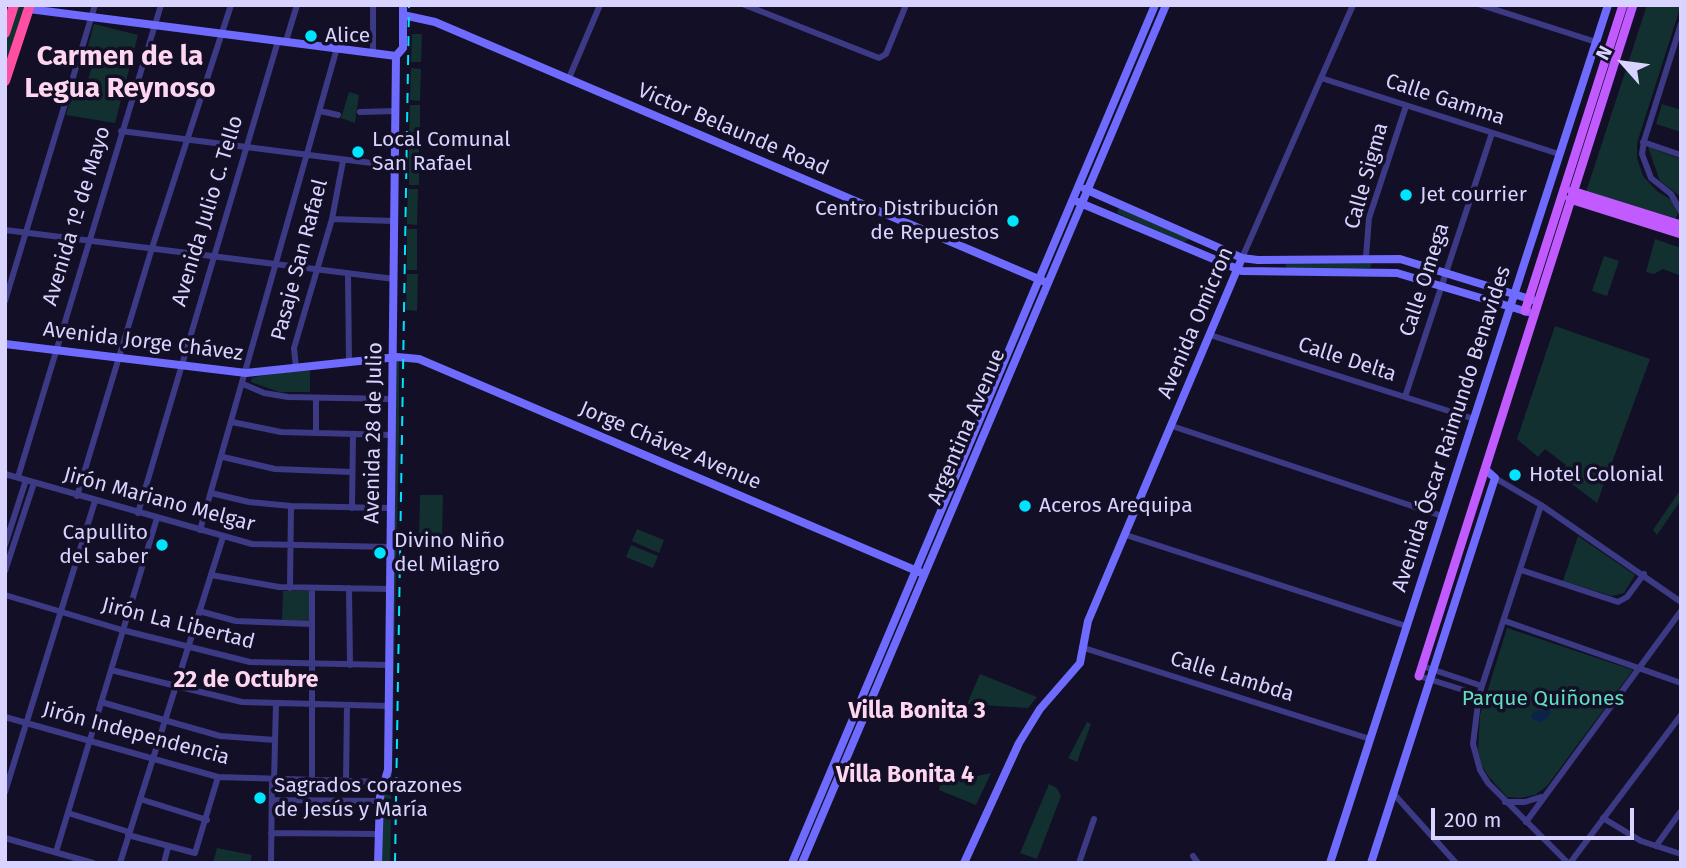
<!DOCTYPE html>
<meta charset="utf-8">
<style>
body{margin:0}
#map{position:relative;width:1686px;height:868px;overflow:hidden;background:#130f26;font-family:"Fira Sans",sans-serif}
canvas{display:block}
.frame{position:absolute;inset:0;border:7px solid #d9d4ff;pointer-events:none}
.north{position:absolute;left:1588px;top:28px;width:70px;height:70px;-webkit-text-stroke:5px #130f26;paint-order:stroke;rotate:298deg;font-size:19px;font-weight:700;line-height:28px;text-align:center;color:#d9d4ff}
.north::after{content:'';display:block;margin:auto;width:24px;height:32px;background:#d9d4ff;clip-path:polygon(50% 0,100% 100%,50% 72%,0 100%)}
.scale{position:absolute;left:1431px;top:808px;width:203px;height:32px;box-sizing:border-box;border:4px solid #d9d4ff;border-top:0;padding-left:9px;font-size:21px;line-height:24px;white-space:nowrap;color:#d9d4ff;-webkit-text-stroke:5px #130f26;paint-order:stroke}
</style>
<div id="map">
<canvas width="1686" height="868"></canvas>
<div class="frame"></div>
<div class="north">N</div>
<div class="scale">200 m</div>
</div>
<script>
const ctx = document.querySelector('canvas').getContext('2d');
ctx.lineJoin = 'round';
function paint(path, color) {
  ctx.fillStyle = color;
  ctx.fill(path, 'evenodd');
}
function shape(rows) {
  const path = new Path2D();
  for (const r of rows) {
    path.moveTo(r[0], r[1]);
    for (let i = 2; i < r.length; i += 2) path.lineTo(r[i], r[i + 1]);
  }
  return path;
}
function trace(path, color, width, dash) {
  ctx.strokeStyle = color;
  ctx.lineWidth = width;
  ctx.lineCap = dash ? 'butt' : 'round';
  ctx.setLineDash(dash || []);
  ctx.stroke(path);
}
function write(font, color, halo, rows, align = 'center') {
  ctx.font = font + ' "Fira Sans",sans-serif';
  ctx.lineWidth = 7;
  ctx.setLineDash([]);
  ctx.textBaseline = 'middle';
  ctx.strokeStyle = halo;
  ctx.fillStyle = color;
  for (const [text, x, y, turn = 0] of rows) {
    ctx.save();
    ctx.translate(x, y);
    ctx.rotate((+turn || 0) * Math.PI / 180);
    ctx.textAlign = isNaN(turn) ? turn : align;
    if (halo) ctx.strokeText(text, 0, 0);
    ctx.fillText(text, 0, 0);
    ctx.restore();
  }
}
paint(shape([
 [16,5,25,5,10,59,5,58,5,42],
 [1647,5,1681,5,1637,143,1637,158,1643,176,1657,191,1673,201,1678,215,1675,218,1586,192],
 [94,24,138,35,115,123,66,115,74,88,85,90,97,49,88,46],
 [412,34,422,34,421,62,411,62],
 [411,68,421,69,420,101,410,100],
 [349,92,359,95,355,123,341,118],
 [1662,104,1681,110,1681,132,1656,124],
 [410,105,420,105,420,141,409,141],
 [409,145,419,145,419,185,409,185],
 [1648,147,1681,159,1681,197,1660,181],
 [408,189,418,189,417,225,407,224],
 [1119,208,1188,238,1188,240,1183,242,1117,213],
 [407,229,417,229,417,270,407,270],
 [1655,239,1681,248,1679,275,1663,269,1654,274,1646,272],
 [1604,256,1619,261,1607,296,1592,291],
 [1289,263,1372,263,1370,268,1288,270,1285,265],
 [407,274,418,274,417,311,406,310],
 [1555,326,1650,359,1597,503,1560,475,1566,465,1545,449,1538,457,1517,439],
 [396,360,399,360,399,433,390,863,379,863,382,793,387,779],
 [310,369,310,392,279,392,251,382,252,378,260,376],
 [1681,489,1681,500,1657,535,1653,530],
 [420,495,443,495,442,537,419,536],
 [637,529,664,540,659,553,632,541],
 [1578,536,1635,575,1624,593,1612,596,1563,581],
 [631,545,658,556,653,568,626,557],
 [283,591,311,591,310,622,282,621],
 [1507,628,1633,670,1547,786,1535,795,1520,798,1507,797,1489,777,1482,766,1478,750,1480,715],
 [980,674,1037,697,1028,708,967,704],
 [1087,722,1091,724,1077,762,1068,758],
 [991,773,976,805,939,790,940,784],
 [1049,784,1057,788,1061,796,1037,859,1020,853],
 [217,848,252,855,250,863,213,863]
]), '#12302f');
paint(shape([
 [1538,696,1548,700,1551,708,1548,718,1539,722,1531,718,1533,712,1543,710,1536,702]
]), '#0c2248');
trace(shape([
 [373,5,373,52],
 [745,5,879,58,886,54,906,5],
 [1481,5,1596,42],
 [1681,24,1644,141,1642,154,1651,178,1671,194,1681,212],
 [286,41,297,5],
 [569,78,600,5],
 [1321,78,1559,154],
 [320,111,338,115],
 [360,112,396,111],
 [121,131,395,166],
 [1643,142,1681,155],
 [332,219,394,221],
 [5,230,394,279],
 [1366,257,1369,218,1406,106],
 [1242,258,1353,5],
 [348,273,349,362],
 [5,301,95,5],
 [1210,335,1474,419],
 [296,368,294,348,332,219,343,161],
 [243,384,264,393,288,397,392,399],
 [1405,397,1492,133],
 [232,422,281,432,391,435],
 [1172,426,1442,516],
 [316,433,316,398],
 [223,457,275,469,352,472],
 [5,474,252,544,390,547],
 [18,477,161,5],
 [1495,478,1541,505,1681,602],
 [211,493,249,502,291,506,391,508],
 [77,496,152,248,231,5],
 [1541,505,1479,695,1473,744,1480,770,1488,783,1568,863],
 [352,508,353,434],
 [138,513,278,41],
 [200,530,337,48],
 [1126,535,1406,626],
 [5,545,26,480],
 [1521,570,1618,602,1627,597,1644,574],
 [5,571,34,483],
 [211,575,279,587,389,589],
 [290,588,291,506],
 [349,588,350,665],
 [5,595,122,630,250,662,388,665],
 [199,611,236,621,312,624],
 [1505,621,1681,683],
 [1084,648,1370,739],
 [1422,666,1482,686],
 [111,670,242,702,388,706],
 [1419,676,1479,695],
 [101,702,220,736,275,740],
 [5,717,218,777,385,782],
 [274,781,276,704],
 [312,781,312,588],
 [346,782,347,705],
 [5,792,95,501],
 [1393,793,1456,863],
 [140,799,207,820],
 [272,800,379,801],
 [1505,802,1525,802,1541,797],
 [68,813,129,832],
 [1603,818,1641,841,1681,854],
 [1526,822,1681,611],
 [271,833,379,834],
 [128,835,195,853,218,777],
 [5,838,93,863],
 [1656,846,1681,811],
 [56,852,157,518],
 [1193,856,1198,863],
 [120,863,223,537],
 [164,863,168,847],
 [271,863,272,781],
 [1079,863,1094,819],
 [1570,863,1681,715]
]), '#3d3a85', 6);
trace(shape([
 [29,9,396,56],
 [403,15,435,22,1043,281],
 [1085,189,1242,258,1258,260,1400,259,1533,300],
 [1078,202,1242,271,1397,273,1528,312],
 [5,344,246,373,397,357,419,359,924,574],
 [378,863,380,797,388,770,396,56,403,48,403,5],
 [792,863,1155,5],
 [802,863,1166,5],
 [964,863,1019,743,1040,709,1080,663,1088,621,1242,258],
 [1330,863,1608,5],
 [1371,863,1495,478,1486,470]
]), '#6f6bff', 8);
trace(shape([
 [1572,191,1681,225],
 [1570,199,1681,234],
 [1525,311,1623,5],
 [1419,676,1633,5]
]), '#c25bff', 9);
trace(shape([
 [5,33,14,5],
 [5,81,30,5]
]), '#ff4fa3', 10);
trace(shape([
 [395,863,409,5]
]), '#00e5ff', 2, [10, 9]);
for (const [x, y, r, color] of [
 [311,36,7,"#00e5ff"],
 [358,152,7,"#00e5ff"],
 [1406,195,7,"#00e5ff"],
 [1013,221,7,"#00e5ff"],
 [1515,475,7,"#00e5ff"],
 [1025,506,7,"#00e5ff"],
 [162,545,7,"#00e5ff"],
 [380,553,7,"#00e5ff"],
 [260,798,7,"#00e5ff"]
]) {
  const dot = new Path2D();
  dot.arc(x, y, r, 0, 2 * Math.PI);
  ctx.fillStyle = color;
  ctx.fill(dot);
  trace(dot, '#130f26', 2.5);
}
write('21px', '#d9d4ff', '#130f26', [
 ["Alice",325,36],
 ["Local Comunal",372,140],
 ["San Rafael",372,164],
 ["Jet courrier",1420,195],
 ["Centro Distribución",999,209,"right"],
 ["de Repuestos",999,233,"right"],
 ["Hotel Colonial",1529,475],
 ["Aceros Arequipa",1039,506],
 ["Capullito",148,533,"right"],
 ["del saber",148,557,"right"],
 ["Divino Niño",394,541],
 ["del Milagro",394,565],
 ["Sagrados corazones",274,786],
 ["de Jesús y María",274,810]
], 'left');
write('21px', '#d9d4ff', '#130f26', [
 ["Calle Gamma",1445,100,18],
 ["Victor Belaunde Road",733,130,23],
 ["Calle Sigma",1367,176,-74],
 ["Avenida Julio C. Tello",208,211,-73],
 ["Avenida 1º de Mayo",77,216,-73],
 ["Pasaje San Rafael",300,260,-75],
 ["Calle Omega",1425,280,-72],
 ["Avenida Omicron",1196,323,-67],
 ["Avenida Jorge Chávez",143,342,7],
 ["Calle Delta",1347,360,18],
 ["Argentina Avenue",967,427,-67],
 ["Avenida Óscar Raimundo Benavides",1452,429,-72],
 ["Avenida 28 de Julio",374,433,-89],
 ["Jorge Chávez Avenue",670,446,23],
 ["Jirón Mariano Melgar",159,500,15],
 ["Jirón La Libertad",178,624,14],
 ["Calle Lambda",1232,677,17],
 ["Jirón Independencia",136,734,15]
]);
write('21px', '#5fe0c0', '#130f26', [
 ["Parque Quiñones",1543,699]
]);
write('bold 23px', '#ffd6f0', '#130f26', [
 ["22 de Octubre",246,681],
 ["Villa Bonita 3",917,712],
 ["Villa Bonita 4",905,776]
]);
write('bold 28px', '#ffd6f0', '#130f26', [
 ["Carmen de la",120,57],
 ["Legua Reynoso",120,89]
]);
</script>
